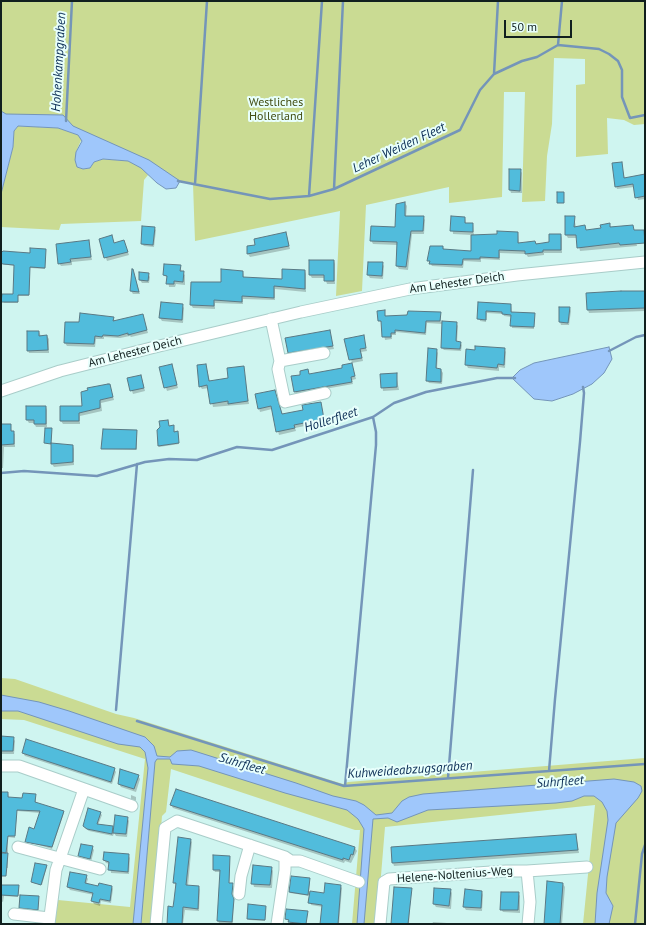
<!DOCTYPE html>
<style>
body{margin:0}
#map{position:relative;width:646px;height:925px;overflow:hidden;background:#cff5f0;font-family:"PT Sans",sans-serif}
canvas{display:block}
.frame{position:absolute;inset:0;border:2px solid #111f1e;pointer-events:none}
.scale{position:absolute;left:504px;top:20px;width:68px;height:18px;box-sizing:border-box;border:2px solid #111f1e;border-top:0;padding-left:5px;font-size:12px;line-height:14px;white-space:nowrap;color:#111f1e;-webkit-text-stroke:3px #e8fffc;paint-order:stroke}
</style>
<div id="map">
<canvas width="646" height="925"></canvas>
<div class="frame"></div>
<div class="scale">50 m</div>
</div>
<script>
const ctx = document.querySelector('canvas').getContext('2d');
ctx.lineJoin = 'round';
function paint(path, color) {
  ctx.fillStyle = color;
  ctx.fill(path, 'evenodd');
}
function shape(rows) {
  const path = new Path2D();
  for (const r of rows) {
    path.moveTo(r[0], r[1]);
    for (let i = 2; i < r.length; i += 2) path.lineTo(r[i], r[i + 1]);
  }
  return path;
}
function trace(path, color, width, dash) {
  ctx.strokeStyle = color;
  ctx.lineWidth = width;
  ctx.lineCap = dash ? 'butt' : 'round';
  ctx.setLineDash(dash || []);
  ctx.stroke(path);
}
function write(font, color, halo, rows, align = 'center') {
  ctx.font = font + ' "PT Sans",sans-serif';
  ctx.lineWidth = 4;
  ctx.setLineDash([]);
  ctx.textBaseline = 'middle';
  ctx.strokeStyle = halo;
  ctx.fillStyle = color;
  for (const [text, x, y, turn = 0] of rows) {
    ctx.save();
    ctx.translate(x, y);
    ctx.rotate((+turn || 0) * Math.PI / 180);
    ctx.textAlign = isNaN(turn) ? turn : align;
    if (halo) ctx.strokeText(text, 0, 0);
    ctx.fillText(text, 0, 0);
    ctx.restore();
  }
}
paint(shape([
 [1,1,645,1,645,124,634,125,624,120,607,118,608,154,576,157,576,85,585,84,585,59,554,58,552,124,547,156,545,201,522,202,525,92,504,92,502,197,449,203,449,187,366,205,362,291,336,296,340,211,195,241,193,184,171,179,59,120,1,117],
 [18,126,58,128,78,135,82,138,76,152,77,167,83,169,90,168,94,162,103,159,128,161,141,167,148,175,144,180,141,221,61,224,59,230,1,227,1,194,13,147,14,131],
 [1,678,15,679,116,714,134,718,343,784,348,782,645,758,645,924,583,924,595,805,385,827,377,924,352,924,360,830,355,830,171,769,166,812,162,816,153,924,55,924,58,900,130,907,145,759,24,720,1,719]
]), '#cadb93');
const water = shape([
 [1,111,6,114,63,115,73,126,149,160,180,181,176,188,166,189,157,183,141,168,128,161,103,159,94,162,90,168,83,169,77,167,75,160,76,152,82,141,78,135,58,128,18,126,14,131,13,147,1,194,1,111],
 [609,347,612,359,604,373,592,384,573,394,552,401,534,399,512,378,520,370,534,363,609,347],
 [1,695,39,702,69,711,145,737,154,746,157,756,170,757,177,751,191,750,296,783,333,796,356,801,364,805,376,815,392,813,402,801,409,797,423,794,614,779,634,782,641,786,642,791,638,798,616,823,607,877,606,893,613,906,609,924,595,924,597,893,608,820,607,811,602,802,594,796,584,796,572,801,556,803,428,810,397,822,388,818,373,819,364,924,357,924,364,829,358,819,347,810,285,793,199,766,172,764,170,759,157,759,155,762,141,924,133,924,148,768,145,752,140,747,118,744,18,711,1,711,1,695]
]);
paint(water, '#9fc7fb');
trace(water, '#7495b9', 1);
paint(shape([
 [621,163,625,179,645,175,645,199,638,200,634,187,617,189,616,186],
 [520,170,522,173,522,193,511,193,510,190],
 [405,203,407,206,406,217,423,217,425,220,424,234,412,234,408,270,399,269,397,266,398,245,373,244,371,240,396,228],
 [452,217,465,218,466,224,473,224,474,236,518,233,519,244,550,243,561,235,562,238,562,253,544,253,544,255,528,257,526,254,500,253,500,260,481,259,481,262,464,261,463,268,432,266,429,261,431,247,443,247,444,250,472,252,472,235,453,234],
 [574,217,576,227,585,226,586,231,602,229,609,224,611,227,633,226,637,246,580,251,577,238,568,238,566,235],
 [154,228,156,230,154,247,144,246,142,244],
 [287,236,290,249,250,257,248,254,248,247],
 [100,239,114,244,124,241,129,255,107,261],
 [89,242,92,260,72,262,72,265,61,266,59,263],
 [45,250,45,269,30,268,29,296,18,296,18,303,3,303,14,296,15,266,1,264,1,253,30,254],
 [334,261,335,264,335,284,327,284,325,278,312,278,310,275],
 [382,263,384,266,383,279,370,278,368,275],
 [180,266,182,272,185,275,185,285,176,284,175,287,169,287,168,278,164,275],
 [305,271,306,274,306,292,275,289,275,300,243,299,243,304,215,303,215,309,193,308,191,305,222,283,243,272,244,278,283,280],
 [134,273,140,294,133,294,131,291],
 [148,274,150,277,149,283,142,283,140,280],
 [645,292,645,311,589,313,588,310,587,294],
 [479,303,511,305,512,313,534,314,534,329,512,328,511,317,504,316,503,314,487,313,486,322,480,321],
 [182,305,184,308,183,323,162,321,160,318],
 [570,308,571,311,569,325,561,325,560,322],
 [384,311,386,317,440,313,441,322,456,323,458,326,457,342,460,343,462,345,461,351,444,350,442,348,443,324,427,323,426,335,396,332,396,335,392,335,392,339,385,340,382,323,379,320],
 [143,315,148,333,131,337,130,336,120,338,104,337,104,339,96,339,95,347,67,346,65,343,80,323,113,318,115,321],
 [329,331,334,349,290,355,288,352],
 [39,332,41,336,47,336,49,339,49,353,29,353,28,350],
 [363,336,367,351,361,352,363,361,352,363,346,339],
 [504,349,506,352,505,368,499,367,499,371,468,368,466,364,476,351],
 [436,350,438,353,437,369,441,370,443,373,442,384,429,383,427,380],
 [352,364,356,379,352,380,353,384,297,394,295,392,301,376,308,370,309,375,344,368],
 [172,365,178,388,167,391,160,368],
 [206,365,210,382,229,379,243,367,249,404,213,407,209,388,202,389,200,386],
 [396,374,399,390,383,391,381,375],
 [128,379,142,379,145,391,133,394],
 [110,385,114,400,101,403,102,411,80,416,80,424,63,424,61,421,83,407],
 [275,392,283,415,304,410,320,403,325,422,295,428,296,431,279,435,272,409,260,412,259,408],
 [27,407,46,407,47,410,47,427,36,427,34,423,29,423,27,420],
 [168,421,169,427,173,426,175,433,178,434,179,444,159,447,158,430],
 [1,425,10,425,12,432,15,434,15,447,4,447,3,468,1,468],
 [46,429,52,430,51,444,73,446,74,449,74,465,54,467,52,464,52,444,45,443],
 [137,431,137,450,102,449],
 [1,738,13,738,15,741,14,754,1,754],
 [23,753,114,769,116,772,112,784,25,756],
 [138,776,140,779,136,792,121,787,119,784],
 [1,793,8,793,9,798,23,799,35,795,36,803,64,813,52,849,26,841,35,830,40,813,17,811,15,838,8,837,8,868,1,868],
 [131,795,136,797,136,801,131,799],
 [171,805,355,848,357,851,351,863,345,861,344,863,173,808],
 [100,813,102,815,98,825,113,827,114,830,127,818,129,821,127,837,116,836,114,833,113,836,89,831,85,828,84,826],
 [576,835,579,853,394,866,393,863],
 [190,840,192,842,188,886,199,887,200,890,199,911,185,910,183,924,168,924,173,908,177,886,174,883],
 [92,847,94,850,91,862,81,859,79,856],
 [128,855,130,858,129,874,111,873,110,864,106,863,104,860],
 [230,857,229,884,234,886,233,923,219,923,218,921,221,872,215,872,214,870],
 [47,866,42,885,33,883,32,882],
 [271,868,273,871,272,888,254,887,253,883],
 [86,876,88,879,86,885,99,888,112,887,113,889,111,903,101,901,100,906,94,904,92,901,94,895,70,890,68,887],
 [292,877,310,879,309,892,325,894,340,886,342,888,339,924,322,924,323,907,311,905,310,896,290,893],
 [563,884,565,887,562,924,544,924],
 [1,885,19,887,18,897,4,896,3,902,1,901],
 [411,889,409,924,392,924],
 [435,889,450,890,452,893,451,909,436,907,434,904],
 [482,892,483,895,482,911,466,910,464,907],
 [518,893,520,896,520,913,503,912,501,909],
 [266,906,265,921,249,920,248,919],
 [307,912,306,924,290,923,290,921,286,919],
 [433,922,447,923,447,924,432,924]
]), '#0003');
trace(shape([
 [558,45,562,1],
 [494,74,498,1],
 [66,121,72,1],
 [178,181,270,199,309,196,334,189,460,130,480,90,494,74,522,61,537,57,558,45,599,49,609,54,618,61,622,70,622,97,630,118,645,115],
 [195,184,207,1],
 [334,189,343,1],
 [309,196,322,1],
 [609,351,636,337,645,335],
 [1,473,24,471,97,476,145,462,169,459,197,460,237,447,272,450,373,417,394,403,426,392,497,378,515,378],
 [116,710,137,464],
 [137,721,344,786,645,764],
 [549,771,555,699,580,442,584,393,583,387],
 [448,778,473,470],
 [345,786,376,445,376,432,373,417],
 [635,924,642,854,645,845]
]), '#7495b9', 2.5);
const building = shape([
 [622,162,624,178,645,174,645,196,635,198,633,184,615,187,612,163,622,162],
 [509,169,521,169,520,191,509,190,509,169],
 [557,192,564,192,564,203,557,203,557,192],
 [405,202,405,216,424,216,423,231,411,231,406,267,396,266,397,242,370,241,371,226,395,227,396,204,405,202],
 [451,216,465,217,465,223,473,223,473,232,450,231,451,216],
 [565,216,575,216,574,227,585,225,586,230,601,228,600,225,610,223,610,227,633,225,634,230,644,230,645,243,620,245,619,243,577,248,576,235,565,235,565,216],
 [142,226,155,227,153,245,141,244,142,226],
 [497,231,518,232,518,243,535,241,536,244,549,242,549,234,561,234,561,250,543,250,543,252,525,254,525,251,499,250,499,258,480,257,480,259,463,259,462,265,429,264,430,261,427,261,430,246,443,246,443,249,471,251,471,235,497,234,497,231],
 [286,232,289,246,247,254,247,246,255,245,254,239,286,232],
 [112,235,114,243,124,240,128,252,104,258,99,239,112,235],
 [89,240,91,257,70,259,71,262,58,264,56,244,89,240],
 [30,248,46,249,45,268,30,267,29,295,18,295,18,302,1,302,2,294,13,294,14,265,3,264,1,263,1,253,3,251,30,253,30,248],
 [309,260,334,260,334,281,324,281,324,275,309,275,309,260],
 [368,262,383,262,382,276,367,275,368,262],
 [164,264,181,265,180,271,184,271,183,282,174,281,174,284,166,284,167,276,163,275,164,264],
 [132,269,133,269,139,292,130,291,132,269],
 [221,269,243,271,243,277,282,279,282,269,305,270,305,289,274,286,274,298,242,296,242,302,214,300,214,306,190,305,191,282,221,282,221,269],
 [139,272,149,273,148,281,139,280,139,272],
 [621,291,645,291,645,308,587,310,586,293,621,291],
 [161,302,183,304,182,320,159,318,161,302],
 [478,302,511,304,511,312,535,313,534,327,510,326,511,315,502,314,502,312,486,311,486,320,477,319,478,302],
 [559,307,570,307,568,323,559,322,559,307],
 [385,310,385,316,407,315,408,311,441,312,440,321,426,321,425,333,395,330,395,333,391,333,391,337,382,337,381,321,378,321,377,311,385,310],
 [80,313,114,317,113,321,143,314,147,330,128,335,128,333,118,336,103,335,102,337,95,336,94,344,64,343,65,322,79,322,80,313],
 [442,321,457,322,456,341,461,342,460,349,441,348,442,321],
 [330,330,333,346,288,353,285,338,330,330],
 [27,331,39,331,39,336,47,335,48,350,27,351,27,331],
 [364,335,366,348,360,349,362,358,349,360,344,339,364,335],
 [475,346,505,348,504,365,498,364,497,368,465,365,466,349,475,350,475,346],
 [428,348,437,349,436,368,441,369,441,382,426,381,428,348],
 [352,363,355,376,351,377,352,382,294,392,291,376,300,375,300,371,308,369,309,374,342,368,342,365,352,363],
 [172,364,177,385,164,388,159,367,172,364],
 [206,364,209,381,228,378,227,368,244,366,248,401,228,404,228,401,210,404,207,385,199,387,197,365,206,364],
 [397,373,397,387,381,388,380,374,397,373],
 [141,375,144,388,130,391,127,378,141,375],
 [108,384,110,384,113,397,100,400,100,408,79,413,79,421,60,421,60,406,82,406,81,392,88,390,87,388,108,384],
 [275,390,282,414,303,410,302,405,321,402,324,419,294,425,295,428,276,432,271,406,258,409,255,394,275,390],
 [26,406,46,406,46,424,34,424,34,420,26,420,26,406],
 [168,420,169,426,174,425,174,432,178,431,179,443,158,446,157,430,160,427,159,421,168,420],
 [1,424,11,424,11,431,14,431,14,444,1,445,1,424],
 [45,428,52,428,51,444,44,443,45,428],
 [103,429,137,430,136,449,101,449,103,429],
 [51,443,73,445,73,462,51,464,51,443],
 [1,736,14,737,13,751,1,751,1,736],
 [26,739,115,768,111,782,22,753,26,739],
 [120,769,139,775,134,789,118,784,120,769],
 [176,789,355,847,353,855,351,854,349,860,343,858,343,860,170,805,176,789],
 [1,792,8,792,8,797,22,798,23,793,36,794,35,802,64,811,52,847,25,842,29,827,34,829,40,811,17,810,15,836,8,836,6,853,1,852,1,792],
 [88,808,101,812,97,824,113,826,112,834,87,829,83,826,88,808],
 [115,815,128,817,126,834,113,833,115,815],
 [576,834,578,850,392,863,391,847,576,834],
 [178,837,191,839,186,885,199,886,198,909,183,907,182,924,167,924,168,906,173,907,174,900,176,883,173,883,178,837],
 [81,844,93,846,90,859,78,856,81,844],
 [104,852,129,854,128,872,108,870,109,862,103,860,104,852],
 [1,853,8,853,6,876,1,876,1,853],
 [213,855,230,856,229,883,233,883,232,894,234,899,232,922,217,921,220,870,213,870,213,855],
 [35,863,47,865,41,885,31,882,35,863],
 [253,865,272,867,270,885,251,884,253,865],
 [70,872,87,875,85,883,98,886,99,883,112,886,110,901,100,899,99,903,91,901,93,893,67,887,70,872],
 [291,876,310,878,308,895,289,892,291,876],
 [547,881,563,883,560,924,544,924,547,881],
 [325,883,341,885,338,924,320,924,322,905,308,903,310,891,324,893,325,883],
 [1,885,19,885,18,896,1,895,1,885],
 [394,887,412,888,408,924,391,924,394,887],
 [434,888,451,889,449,906,433,904,434,888],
 [465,889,482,891,481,908,463,907,465,889],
 [501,892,519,892,518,910,500,910,501,892],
 [20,895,39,896,38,910,19,908,20,895],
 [248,904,266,906,265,920,247,919,248,904],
 [286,909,308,911,306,924,288,922,289,920,285,919,286,909]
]);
paint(building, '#51bcdc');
trace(building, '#5a7984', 1);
const minor = shape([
 [271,319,280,361,278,369,285,402,325,393],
 [280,361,324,353],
 [1,391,60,371,151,348,301,312,410,289,517,275,645,262],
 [1,766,19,766,84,789,56,870,49,924],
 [84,789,132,806],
 [18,847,100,869],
 [527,871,587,867],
 [239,894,241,876,250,845],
 [14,914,49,918],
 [156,924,165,828,177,821,285,857,291,861,300,861,359,882],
 [277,924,285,870,285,857],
 [380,924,384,882,389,879,506,871,527,871,530,902,528,924]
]);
trace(minor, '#a9cdc9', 13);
trace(minor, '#fff', 11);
write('12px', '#444f14', '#e8fffc', [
 ["Westliches",276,103],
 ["Hollerland",276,117]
]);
write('12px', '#111f1e', '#e8fffc', [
 ["Am Lehester Deich",457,283,-8],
 ["Am Lehester Deich",135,352,-14],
 ["Helene-Noltenius-Weg",455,875,-4]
]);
write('italic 13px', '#092b53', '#e8fffc', [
 ["Hohenkampgraben",59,62,-87],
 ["Leher Weiden Fleet",399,148,-25],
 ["Hollerfleet",331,420,-18],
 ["Suhrfleet",242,764,16],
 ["Kuhweideabzugsgraben",410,770,-4],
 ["Suhrfleet",560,782,-4]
]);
</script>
